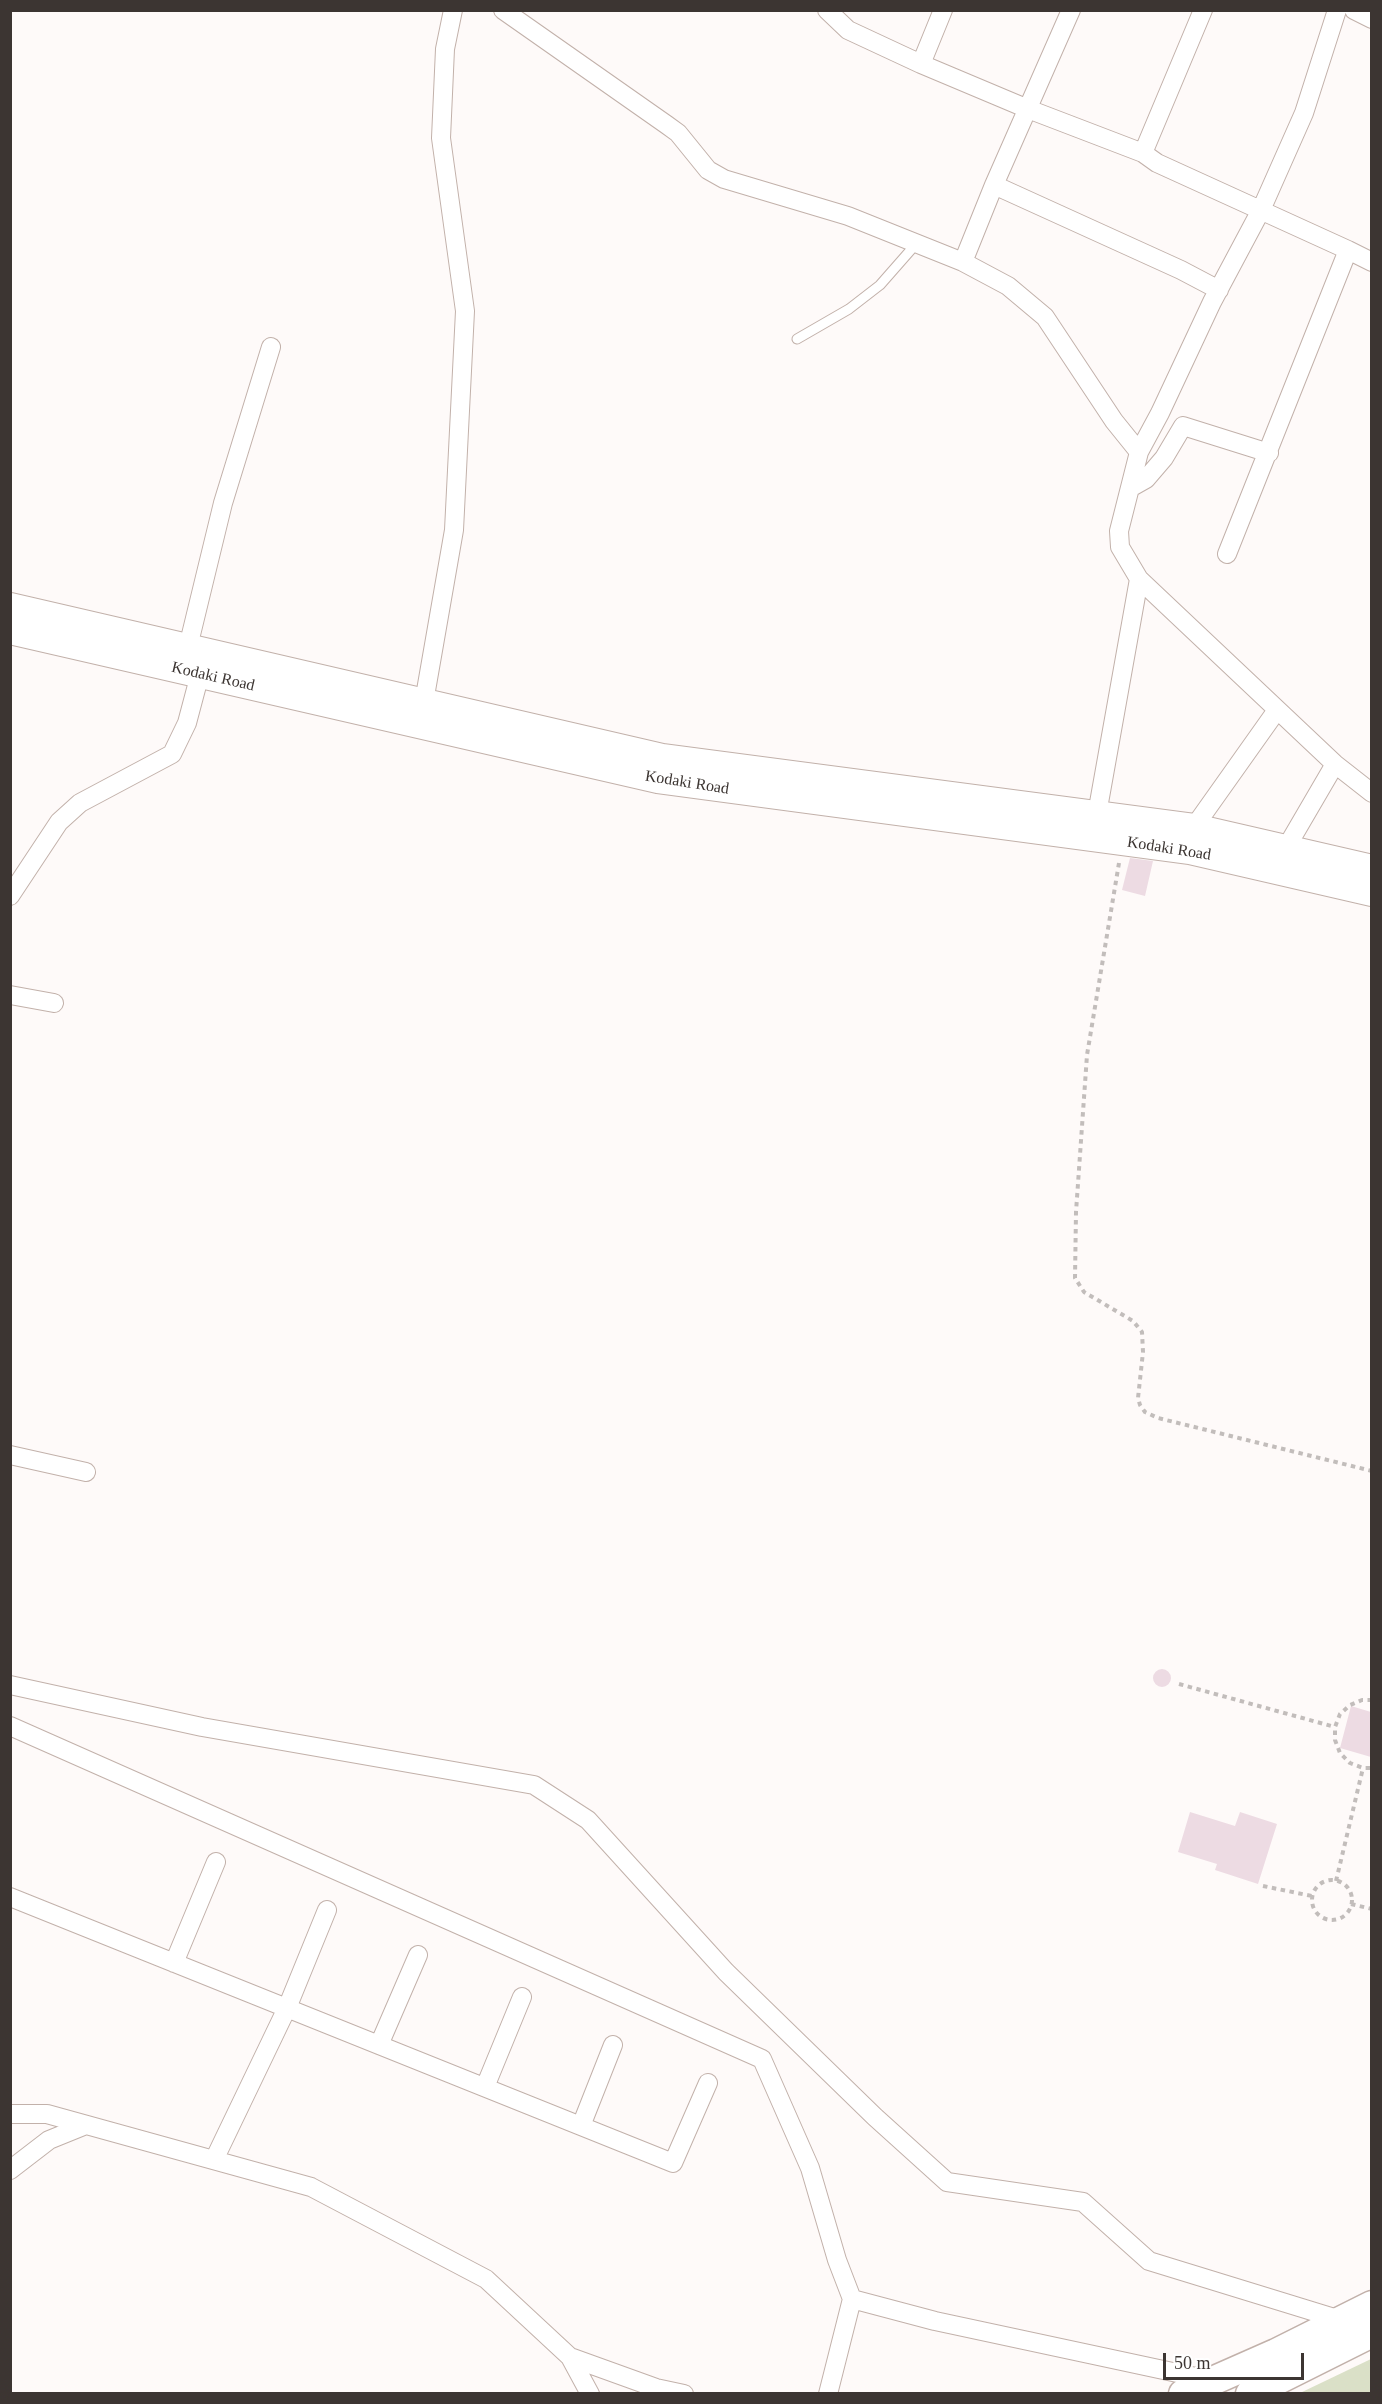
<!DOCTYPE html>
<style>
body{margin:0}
#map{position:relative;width:1382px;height:2404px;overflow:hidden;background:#fefaf9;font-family:"Times New Roman",serif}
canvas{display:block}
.frame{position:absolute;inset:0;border:12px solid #3c3532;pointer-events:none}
.scale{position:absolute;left:1163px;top:2353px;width:141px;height:27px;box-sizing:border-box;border:3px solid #3c3532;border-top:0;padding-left:8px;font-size:18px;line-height:21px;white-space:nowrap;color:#3c3532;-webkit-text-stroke:4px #fff;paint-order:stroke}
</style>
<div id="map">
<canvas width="1382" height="2404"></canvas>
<div class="frame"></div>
<div class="scale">50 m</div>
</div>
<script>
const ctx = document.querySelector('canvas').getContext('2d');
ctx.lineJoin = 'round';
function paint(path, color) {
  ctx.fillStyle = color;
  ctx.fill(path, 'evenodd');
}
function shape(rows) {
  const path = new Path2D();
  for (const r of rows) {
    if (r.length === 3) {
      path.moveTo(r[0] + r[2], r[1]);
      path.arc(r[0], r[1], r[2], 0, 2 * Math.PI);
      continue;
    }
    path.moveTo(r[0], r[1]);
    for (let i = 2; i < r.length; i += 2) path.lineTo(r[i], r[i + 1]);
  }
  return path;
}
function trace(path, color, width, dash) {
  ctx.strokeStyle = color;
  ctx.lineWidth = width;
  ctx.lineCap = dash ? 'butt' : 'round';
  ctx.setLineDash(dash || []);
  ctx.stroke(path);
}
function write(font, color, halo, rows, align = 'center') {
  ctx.font = font + ' "Times New Roman",serif';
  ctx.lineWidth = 4.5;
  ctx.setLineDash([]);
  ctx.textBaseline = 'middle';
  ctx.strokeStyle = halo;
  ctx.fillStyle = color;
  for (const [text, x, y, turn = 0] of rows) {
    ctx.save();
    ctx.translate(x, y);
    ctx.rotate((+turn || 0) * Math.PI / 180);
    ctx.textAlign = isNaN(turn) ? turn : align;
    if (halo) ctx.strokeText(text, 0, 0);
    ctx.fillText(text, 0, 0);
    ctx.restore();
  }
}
paint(shape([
 [1371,2359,1371,2393,1300,2393]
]), '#dae0c7');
paint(shape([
 [1130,858,1153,861,1145,896,1122,890],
 [1162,1678,9],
 [1351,1706,1371,1712,1371,1757,1340,1748],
 [1190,1812,1235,1826,1240,1812,1277,1824,1258,1884,1215,1870,1217,1864,1178,1852]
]), '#eddbe3');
const lane = shape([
 [797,339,849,309,880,285,916,244]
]);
const street = shape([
 [503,10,667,125,678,133,708,170,724,179,848,216,963,262,1008,286,1045,317,1114,421,1139,452],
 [827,10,848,30,921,64,1028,109,1143,153,1157,163,1348,250,1372,262],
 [1354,10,1372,19],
 [921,64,943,10],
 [1143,153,1203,10],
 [994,185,1181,270,1219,290],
 [963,262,994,185,1071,10],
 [1130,488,1146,479,1164,458,1183,426,1269,453],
 [1227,554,1348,250],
 [1139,579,1335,764,1372,793],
 [188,647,223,503,271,347],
 [424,702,454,530,465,311,441,138,445,49,453,10],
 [1097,814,1139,579,1120,547,1119,531,1139,452,1160,413,1212,302,1261,210,1304,113,1337,10],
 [1194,827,1277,710],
 [1286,848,1335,764],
 [10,896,59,822,80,803,172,754,187,723,200,674],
 [10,995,54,1003],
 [10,1455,86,1472],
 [10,1685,202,1727,534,1785,588,1820,726,1972,875,2117,947,2182,1083,2202,1149,2261,1341,2320],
 [10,1726,762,2059,810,2168,837,2260,852,2299,935,2321,1210,2380],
 [10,1897,673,2163,708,2083],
 [174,1963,216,1862],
 [379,2045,418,1955],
 [485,2087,522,1997],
 [10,2114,47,2114,311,2187,486,2279,570,2357,656,2388,684,2394],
 [581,2126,613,2045],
 [214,2160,287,2008,327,1910],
 [10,2170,49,2140,86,2125],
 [570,2357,590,2394],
 [828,2394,852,2299]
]);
const secondary = shape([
 [10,606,662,757,1194,827,1372,868],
 [10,631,658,780,1190,851,1372,893]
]);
const primary = shape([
 [1183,2394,1276,2353,1372,2305],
 [1250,2394,1372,2333]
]);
trace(lane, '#c2b1aa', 11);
trace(street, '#c2b1aa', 20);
trace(secondary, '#c2b1aa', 28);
trace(primary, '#c2b1aa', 31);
trace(shape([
 [1119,863,1087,1055,1076,1212,1075,1278,1084,1292,1133,1321,1142,1332,1143,1352,1138,1398,1140,1405,1145,1412,1158,1418,1372,1471],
 [1179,1684,1335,1727],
 [1372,1700,1362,1700,1350,1705,1340,1714,1335,1727,1335,1740,1340,1753,1350,1763,1363,1768,1372,1768],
 [1332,1900,20],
 [1336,1881,1363,1768],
 [1263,1886,1312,1896],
 [1351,1904,1372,1909]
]), '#c2bdbb', 4, [4.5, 4.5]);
trace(lane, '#fff', 9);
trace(street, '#fff', 18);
trace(secondary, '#fff', 26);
trace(primary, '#fff', 28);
write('16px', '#3c3532', '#fff', [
 ["Kodaki Road",213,677,13],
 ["Kodaki Road",687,783,9],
 ["Kodaki Road",1169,849,9]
]);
</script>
